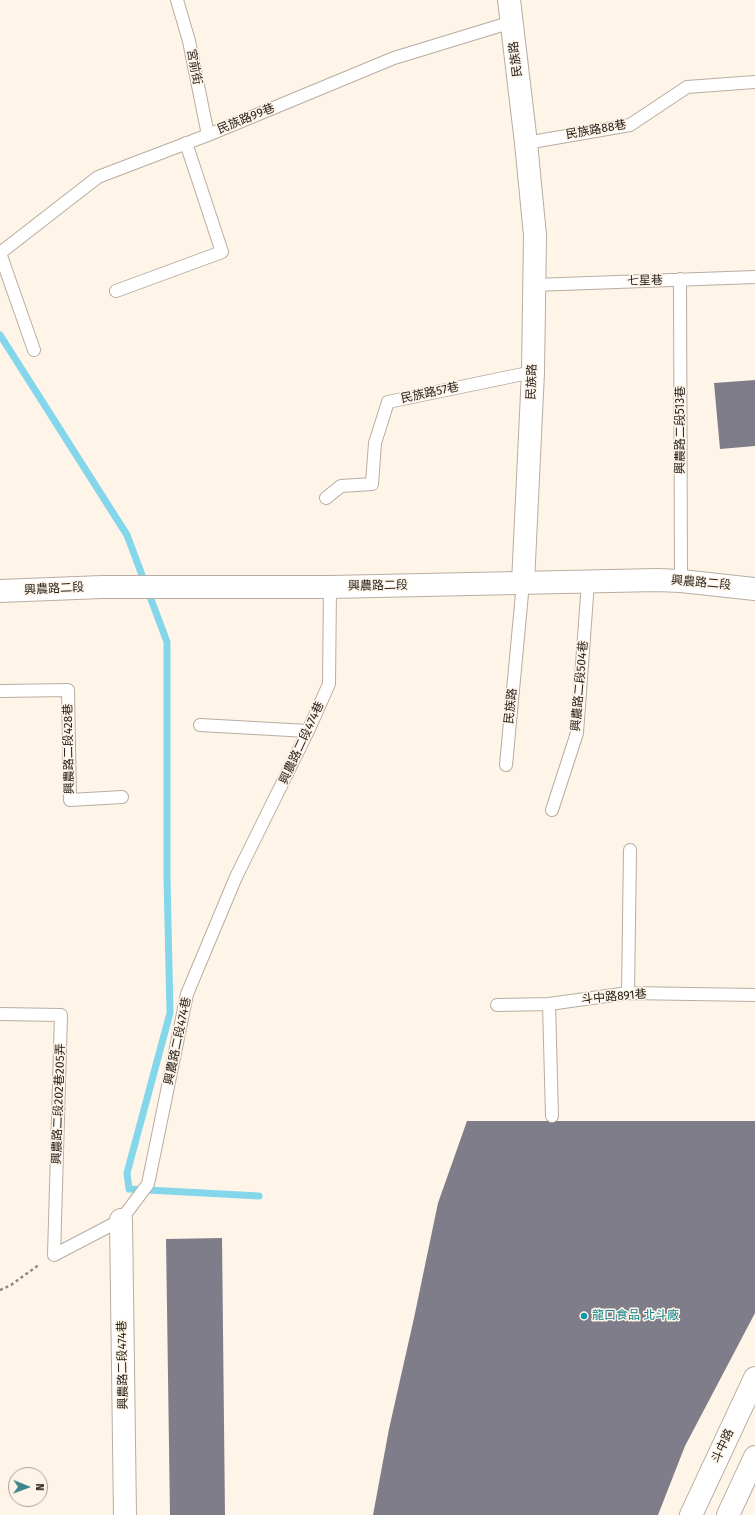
<!DOCTYPE html>
<meta charset="utf-8">
<style>
body{margin:0}
#map{position:relative;width:755px;height:1515px;overflow:hidden;background:#fff4e8;font-family:"Fira Sans",sans-serif}
canvas{display:block}
.north{position:absolute;left:8px;top:1467px;width:40px;height:40px;box-sizing:border-box;background:#fff4e8;border:1px solid #a9a097;border-radius:50%;rotate:91deg;font-size:11px;font-weight:700;line-height:16px;text-align:center;color:#27231e}
.north::after{content:'';display:block;margin:auto;width:14px;height:18px;background:#3e858e;clip-path:polygon(50% 0,100% 100%,50% 72%,0 100%)}
</style>
<div id="map">
<canvas width="755" height="1515"></canvas>
<div class="north">N</div>
</div>
<script>
const ctx = document.querySelector('canvas').getContext('2d');
ctx.lineJoin = 'round';
function shape(rows) {
  const path = new Path2D();
  for (const r of rows) {
    path.moveTo(r[0], r[1]);
    for (let i = 2; i < r.length; i += 2) path.lineTo(r[i], r[i + 1]);
  }
  return path;
}
function trace(path, color, width, dash) {
  ctx.strokeStyle = color;
  ctx.lineWidth = width;
  ctx.lineCap = dash ? 'butt' : 'round';
  ctx.setLineDash(dash || []);
  ctx.stroke(path);
}
function paint(path, color) {
  ctx.fillStyle = color;
  ctx.fill(path, 'evenodd');
}
function write(font, color, halo, rows, align = 'center') {
  ctx.font = font + ' "Fira Sans","Noto Sans TC",sans-serif';
  ctx.lineWidth = 3;
  ctx.setLineDash([]);
  ctx.textBaseline = 'middle';
  ctx.strokeStyle = halo;
  ctx.fillStyle = color;
  for (const [text, x, y, turn = 0] of rows) {
    ctx.save();
    ctx.translate(x, y);
    ctx.rotate((+turn || 0) * Math.PI / 180);
    ctx.textAlign = isNaN(turn) ? turn : align;
    if (halo) ctx.strokeText(text, 0, 0);
    ctx.fillText(text, 0, 0);
    ctx.restore();
  }
}
trace(shape([
 [0,335,127,535,167,642,167,877,170,1013,127,1173,129,1189,259,1196]
]), '#84d7eb', 7);
paint(shape([
 [755,380,755,446,720,449,714,383],
 [467,1121,755,1121,755,1313,685,1446,658,1515,373,1515,389,1429,414,1318,438,1203],
 [222,1238,225,1515,170,1515,166,1239]
]), '#807d8a');
const lane = shape([
 [177,0,189,41,208,135],
 [526,143,630,125,687,87,755,82],
 [0,253,98,177,208,135,394,58,512,22],
 [0,253,34,350],
 [680,279,681,581],
 [534,285,755,277],
 [116,291,222,252,186,143],
 [326,498,341,486,372,484,375,443,388,402,533,372],
 [0,691,68,690,70,800,122,797],
 [200,725,308,731],
 [506,765,523,583],
 [552,810,577,733,588,582],
 [628,993,630,850],
 [549,1004,552,1116],
 [497,1005,549,1004,628,993,755,995],
 [0,1014,61,1015,54,1255,121,1220,148,1184,187,994,236,877,308,731,329,684,330,587]
]);
const street = shape([
 [509,0,526,143,535,235,533,372,523,583],
 [121,1220,125,1515]
]);
const secondary = shape([
 [0,591,102,587,330,587,657,580,681,581,755,589],
 [691,1515,755,1378],
 [728,1515,755,1457]
]);
trace(lane, '#b8ada2', 14);
trace(street, '#b8ada2', 24);
trace(secondary, '#b8ada2', 24);
trace(shape([
 [0,1290,11,1285,40,1264]
]), '#918a81', 2.5, [3, 3]);
trace(lane, '#fff', 12);
trace(street, '#fff', 22);
trace(secondary, '#fff', 22);
for (const [x, y, r, color] of [
 [584,1316,4,"#0f9aa8"]
]) {
  const dot = new Path2D();
  dot.arc(x, y, r, 0, 2 * Math.PI);
  ctx.fillStyle = color;
  ctx.fill(dot);
  trace(dot, '#fff4e8', 1.5);
}
write('12px', '#27231e', '#fff4e8', [
 ["民族路",516,59,-97],
 ["宮前街",194,67,79],
 ["民族路99巷",246,119,-22],
 ["民族路88巷",596,130,-10],
 ["七星巷",645,281,-2],
 ["民族路",532,382,-88],
 ["民族路57巷",430,393,-12],
 ["興農路二段513巷",681,430,-90],
 ["興農路二段",701,583,5],
 ["興農路二段",378,586,-1],
 ["興農路二段",54,589,-3],
 ["興農路二段504巷",580,686,-85],
 ["民族路",511,706,-84],
 ["興農路二段474巷",302,743,-65],
 ["興農路二段428巷",69,749,-91],
 ["斗中路891巷",614,997,-5],
 ["興農路二段474巷",178,1041,-78],
 ["興農路二段202巷205弄",59,1104,-88],
 ["興農路二段474巷",123,1365,-91],
 ["斗中路",723,1446,-65]
]);
write('12px', '#0d838f', '#fff4e8', [
 ["龍口食品 北斗廠",592,1316]
], 'left');
</script>
